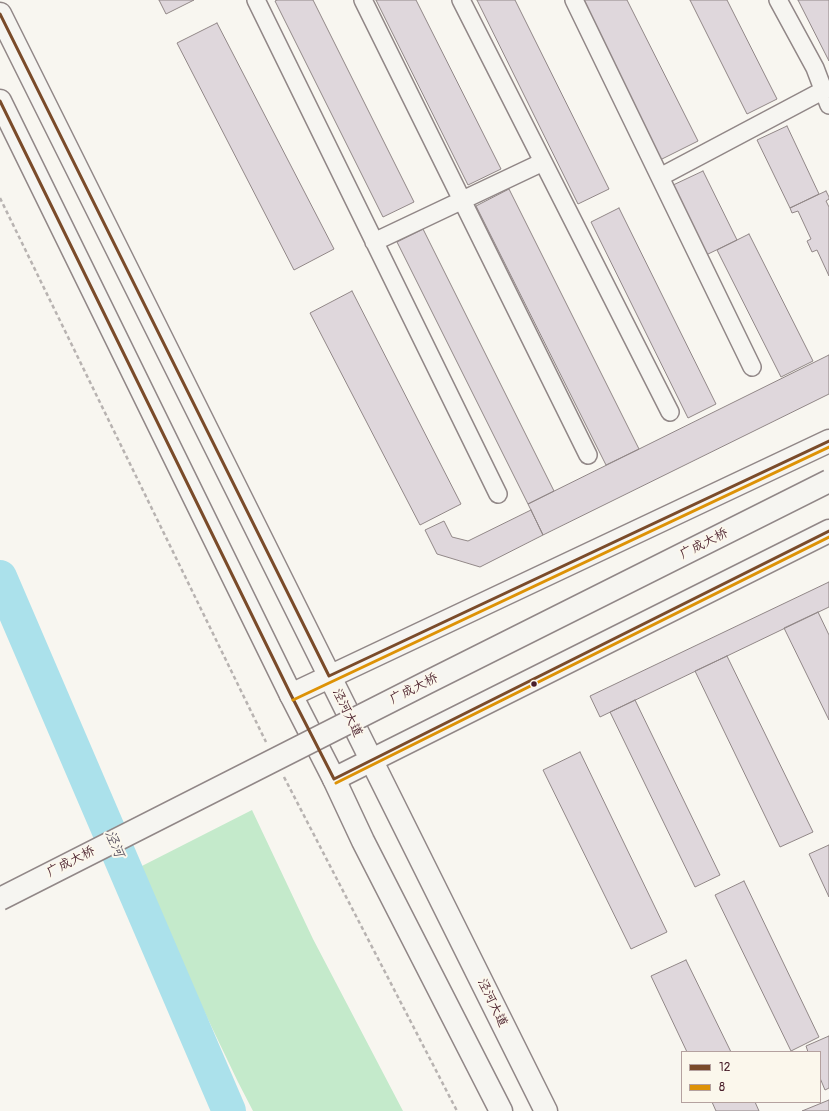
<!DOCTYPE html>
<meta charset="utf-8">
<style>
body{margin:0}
#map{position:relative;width:829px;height:1111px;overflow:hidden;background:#f8f6f0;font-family:Pangolin,sans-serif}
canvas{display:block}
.legend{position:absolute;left:681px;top:1051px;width:140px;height:52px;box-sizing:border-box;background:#fbf7ec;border:1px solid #b4a19f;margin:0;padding:5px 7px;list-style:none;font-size:12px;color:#4a1f2b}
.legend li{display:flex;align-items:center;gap:8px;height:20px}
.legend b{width:20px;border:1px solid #b4a19f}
</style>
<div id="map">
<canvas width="829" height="1111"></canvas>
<ul class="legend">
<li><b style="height:5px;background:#7a4b2a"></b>12</li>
<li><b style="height:5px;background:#dd9206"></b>8</li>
</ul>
</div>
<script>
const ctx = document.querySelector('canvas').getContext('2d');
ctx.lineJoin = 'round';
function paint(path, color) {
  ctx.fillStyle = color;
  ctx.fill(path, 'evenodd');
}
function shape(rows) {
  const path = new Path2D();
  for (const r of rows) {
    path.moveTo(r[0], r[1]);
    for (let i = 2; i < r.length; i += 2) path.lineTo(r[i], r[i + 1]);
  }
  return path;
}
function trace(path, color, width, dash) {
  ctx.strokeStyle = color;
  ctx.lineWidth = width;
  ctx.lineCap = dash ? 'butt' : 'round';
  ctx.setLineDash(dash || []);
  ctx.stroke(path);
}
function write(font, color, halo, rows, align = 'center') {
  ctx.font = font + ' Pangolin,"LXGW WenKai TC",sans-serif';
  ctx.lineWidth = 4;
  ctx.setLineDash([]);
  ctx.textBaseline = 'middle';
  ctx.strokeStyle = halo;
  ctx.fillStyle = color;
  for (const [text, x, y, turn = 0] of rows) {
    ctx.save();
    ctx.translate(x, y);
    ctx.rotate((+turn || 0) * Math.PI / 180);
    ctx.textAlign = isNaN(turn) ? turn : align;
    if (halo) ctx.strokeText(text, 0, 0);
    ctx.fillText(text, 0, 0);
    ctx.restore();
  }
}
paint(shape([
 [252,810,313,939,403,1111,253,1111,238,1082,136,869]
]), '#c4eacb');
trace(shape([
 [0,577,229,1111]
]), '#abe1eb', 34);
const building = shape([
 [159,0,194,0,166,14,159,0],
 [277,0,313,0,414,202,383,217,275,1,277,0],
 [376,0,416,0,501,169,468,185,376,0],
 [477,0,515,0,609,189,578,204,477,0],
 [580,0,627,0,698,141,660,160,580,0],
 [690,0,727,0,777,99,747,114,690,0],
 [798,0,829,0,829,61,798,0],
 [217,23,334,249,294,270,177,43,217,23],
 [787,126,819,194,790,208,757,140,787,126],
 [703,171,737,240,706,255,671,186,703,171],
 [509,189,639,449,606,465,476,206,509,189],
 [826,191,829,197,829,199,826,201,829,207,829,276,817,250,812,252,807,241,811,239,798,211,792,213,790,208,826,191],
 [619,208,716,404,688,418,591,222,619,208],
 [423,229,554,491,528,504,397,242,423,229],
 [749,234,813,361,781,377,717,250,749,234],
 [352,291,461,504,420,525,310,313,352,291],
 [829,355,829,394,543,535,528,504,829,355],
 [531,510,543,535,480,567,437,554,425,530,444,521,452,537,468,541,531,510],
 [829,582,829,607,600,717,590,696,829,582],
 [818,612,829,635,829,720,784,628,818,612],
 [727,656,813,832,780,847,695,671,727,656],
 [635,700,720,875,695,887,610,712,635,700],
 [580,752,667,932,631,949,543,770,580,752],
 [829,845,829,897,809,854,829,845],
 [744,881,819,1037,791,1051,715,895,744,881],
 [686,960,731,1052,687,1052,651,976,686,960],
 [829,1036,829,1088,825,1090,820,1078,820,1052,808,1052,806,1046,829,1036],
 [829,1100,829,1111,802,1111,829,1100],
 [712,1102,755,1102,759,1111,716,1111,712,1102]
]);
paint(building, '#dfd7dc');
trace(building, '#918787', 1);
const street = shape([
 [256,0,498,494],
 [363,0,588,455],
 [461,0,670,412],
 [574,0,752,367],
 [778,0,815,68,829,105],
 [660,177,824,90],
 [374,242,543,162]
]);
const secondary = shape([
 [291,695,829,441],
 [334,779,829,531]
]);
const primary = shape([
 [0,14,546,1111],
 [0,101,291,695,334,779,363,841,501,1111]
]);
trace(street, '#918787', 20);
trace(secondary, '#918787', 25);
trace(primary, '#918787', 25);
trace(shape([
 [0,198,266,742],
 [284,777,457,1111]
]), '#b8b3b1', 2.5, [4, 3]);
trace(street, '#f6f5f1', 17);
trace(secondary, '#f6f5f1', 22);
trace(primary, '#f6f5f1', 22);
const secondaryBridge = shape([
 [0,899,426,683,829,481]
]);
trace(secondaryBridge, '#918787', 25, []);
trace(secondaryBridge, '#f6f5f1', 22);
trace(shape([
 [0,14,329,676,829,441],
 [0,101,291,695,334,779,829,531]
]), '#7a4b2a', 3);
trace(shape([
 [293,700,829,447],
 [336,783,829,537]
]), '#dd9206', 3);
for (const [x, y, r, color] of [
 [534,684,3.5,"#4a1f2b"]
]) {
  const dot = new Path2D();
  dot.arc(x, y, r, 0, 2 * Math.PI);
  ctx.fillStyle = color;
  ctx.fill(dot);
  trace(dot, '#fbf7ec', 1.5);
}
write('13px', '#4a1f2b', '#fbf7ec', [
 ["广成大桥",704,544,-27],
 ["广成大桥",414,689,-27],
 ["泾河大道",347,713,64],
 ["广成大桥",71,862,-27],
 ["泾河大道",492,1003,64]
]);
write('italic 14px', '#5d5664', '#fbf7ec', [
 ["泾河",114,844,67]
]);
</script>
